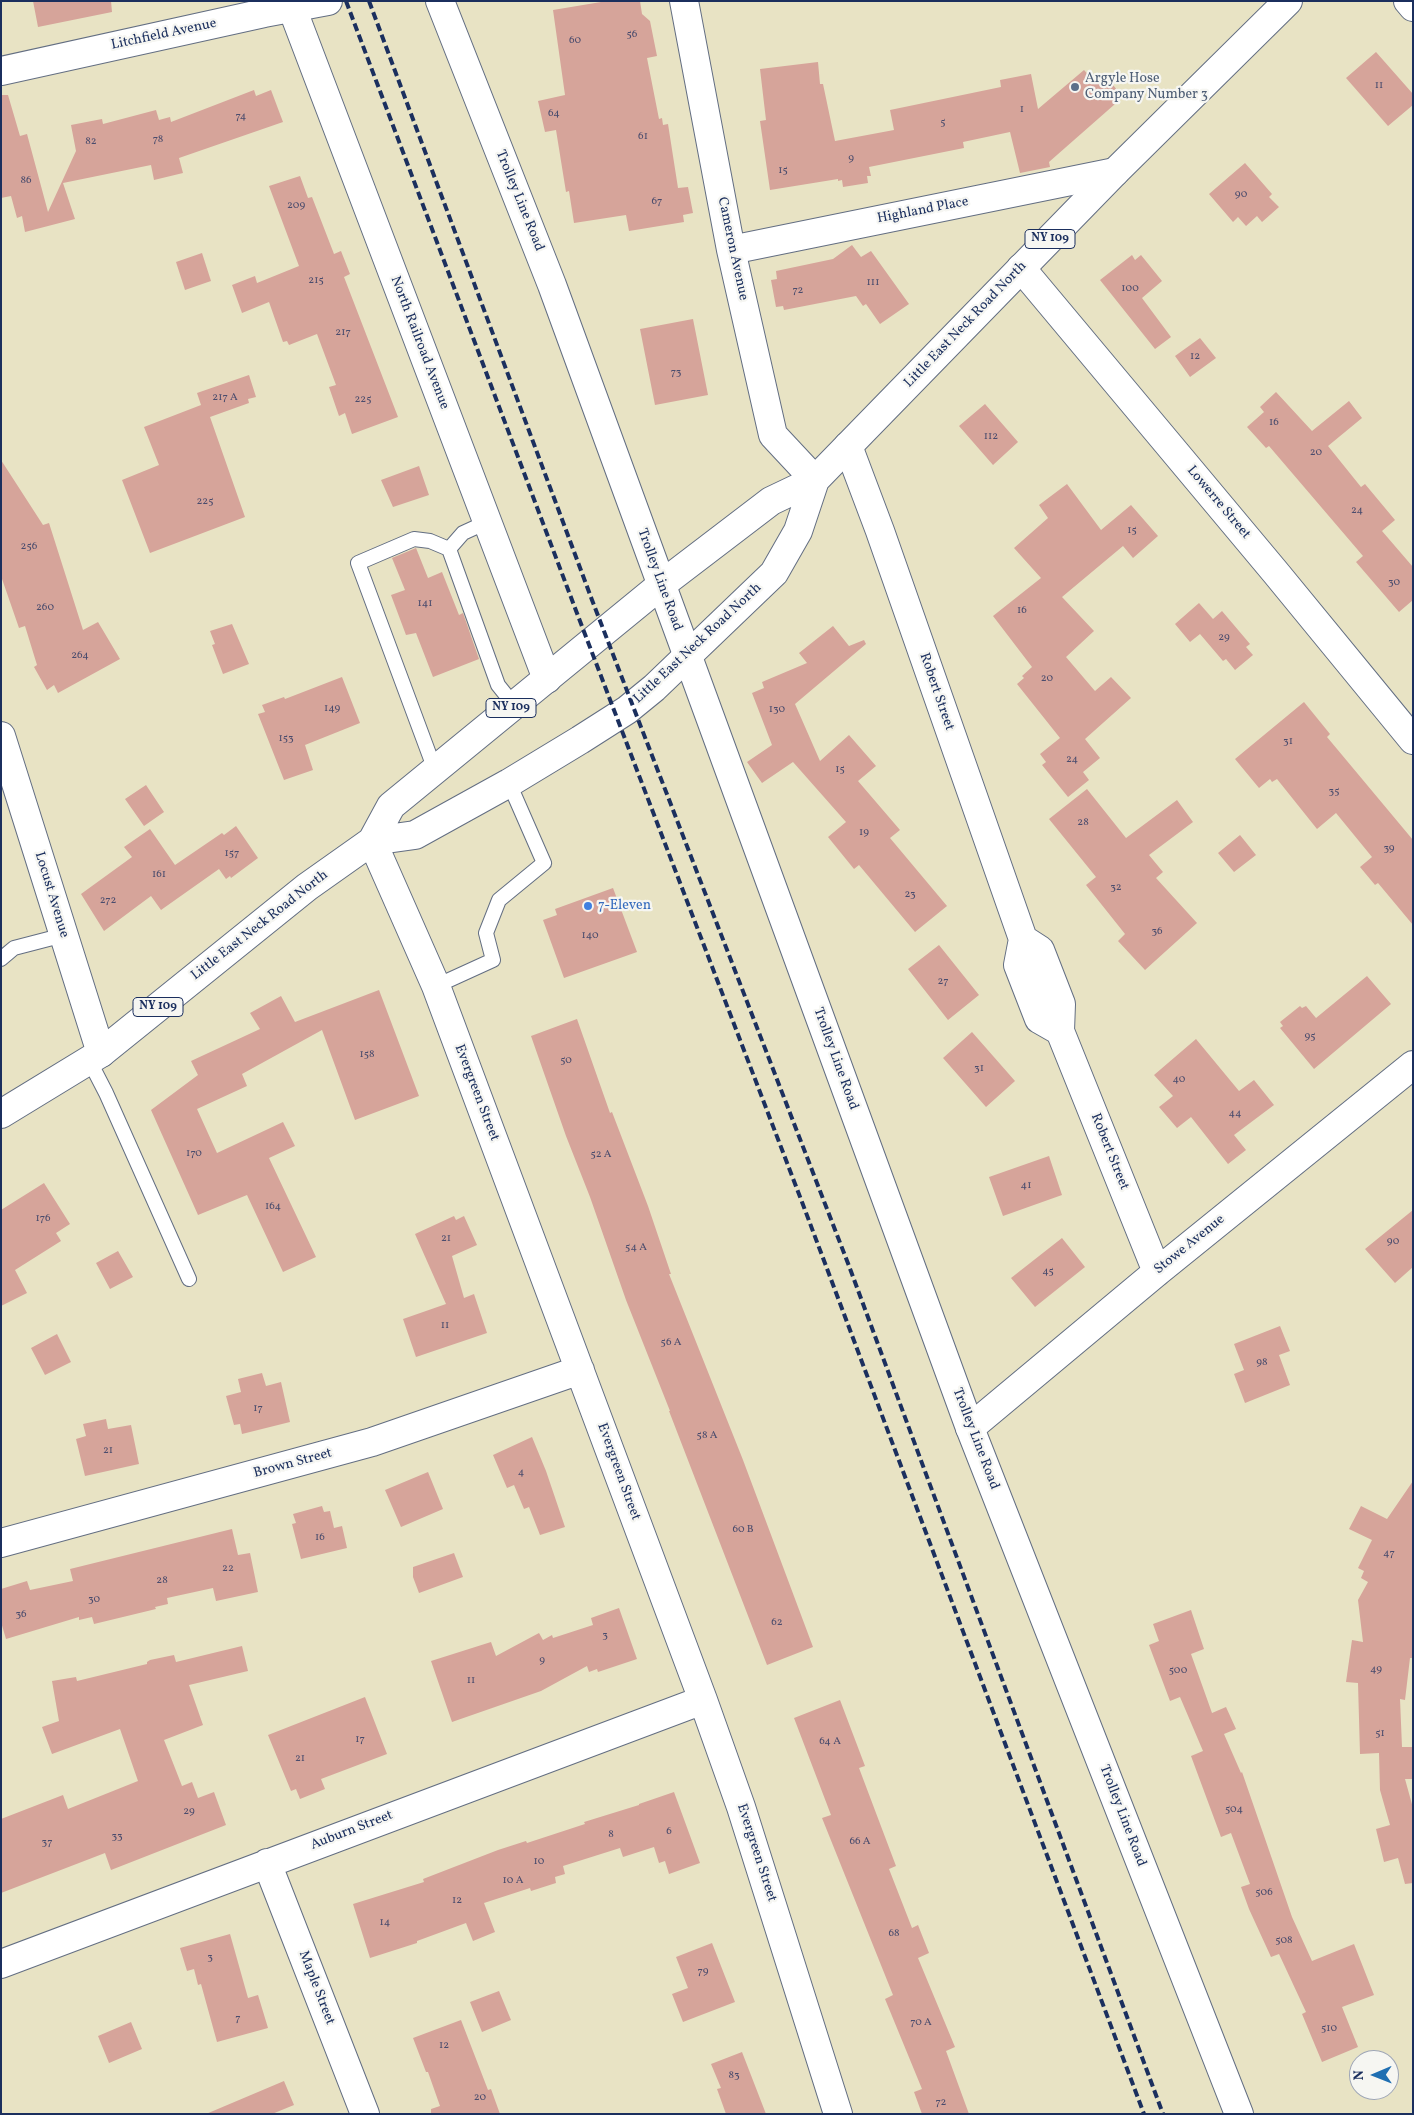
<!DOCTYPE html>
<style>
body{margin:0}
#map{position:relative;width:1414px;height:2115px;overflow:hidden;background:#e8e3c4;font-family:Vollkorn,serif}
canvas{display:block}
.frame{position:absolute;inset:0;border:2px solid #1b2f5e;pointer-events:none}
.north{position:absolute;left:1349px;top:2050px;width:50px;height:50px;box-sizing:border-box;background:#f6f6f2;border:1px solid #9ea6b7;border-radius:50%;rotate:269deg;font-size:14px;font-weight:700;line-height:20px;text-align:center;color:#1b2f5e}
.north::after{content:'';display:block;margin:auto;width:18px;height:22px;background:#1f6fb2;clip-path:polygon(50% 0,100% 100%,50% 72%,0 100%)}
</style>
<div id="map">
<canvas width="1414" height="2115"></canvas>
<div class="frame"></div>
<div class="north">N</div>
</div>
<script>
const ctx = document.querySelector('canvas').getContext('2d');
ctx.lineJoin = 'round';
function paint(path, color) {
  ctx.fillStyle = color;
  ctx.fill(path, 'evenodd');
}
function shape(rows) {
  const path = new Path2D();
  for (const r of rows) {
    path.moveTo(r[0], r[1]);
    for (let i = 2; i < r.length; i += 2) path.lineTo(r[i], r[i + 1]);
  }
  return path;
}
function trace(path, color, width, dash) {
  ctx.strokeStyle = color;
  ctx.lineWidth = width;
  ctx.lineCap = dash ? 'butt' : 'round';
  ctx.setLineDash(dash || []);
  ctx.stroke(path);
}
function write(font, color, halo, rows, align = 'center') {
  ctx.font = font + ' Vollkorn,serif';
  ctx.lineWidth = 4.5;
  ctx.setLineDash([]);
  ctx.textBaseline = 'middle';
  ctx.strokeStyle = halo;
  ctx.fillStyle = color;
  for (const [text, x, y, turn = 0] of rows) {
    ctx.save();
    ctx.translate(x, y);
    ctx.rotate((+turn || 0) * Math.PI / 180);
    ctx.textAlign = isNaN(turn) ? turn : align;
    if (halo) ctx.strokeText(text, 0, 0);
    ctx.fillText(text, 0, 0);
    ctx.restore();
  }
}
paint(shape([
 [33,1,111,1,112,12,38,27],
 [607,1,640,1,642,14,650,21,657,56,647,58,659,119,662,118,663,125,668,124,678,188,688,187,693,213,683,215,684,222,629,231,626,215,574,223,569,191,566,192,556,130,545,132,538,101,565,95,553,10],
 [1376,52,1413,94,1413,105,1388,126,1346,78],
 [818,62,820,84,823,84,835,141,894,130,890,110,1001,87,1000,80,1031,74,1038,109,1084,70,1094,81,1103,73,1123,97,1049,162,1050,167,1020,173,1010,132,963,142,964,148,869,167,871,176,867,176,868,183,843,187,842,180,838,181,838,179,770,190,760,121,766,120,760,69],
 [254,90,256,96,271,90,283,122,179,158,183,173,154,180,151,165,63,183,75,219,25,232,22,216,17,218,11,196,1,198,1,95,8,95,20,136,27,134,48,212,76,151,71,125,102,119,103,124,156,110,159,120,170,117,171,122],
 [1245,163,1272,194,1269,197,1279,207,1262,222,1257,216,1246,226,1238,217,1233,222,1209,194],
 [300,176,308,198,312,197,334,254,341,251,350,274,344,277,398,417,352,434,345,413,339,416,329,387,336,385,317,334,289,345,287,341,283,342,269,302,242,313,232,285,255,276,257,283,299,266,269,186],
 [852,245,861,257,871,251,909,304,880,324,866,304,863,306,856,296,784,310,783,306,776,307,771,280,777,279,776,271,833,259],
 [202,253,211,281,185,290,176,262],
 [1132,255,1135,260,1141,255,1162,281,1142,298,1171,337,1155,349,1100,280],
 [693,319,708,395,655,405,640,329],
 [1200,338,1216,358,1190,377,1175,356],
 [249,375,256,397,248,399,249,403,210,417,245,517,150,553,122,480,159,465,144,427,201,405,197,393],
 [1276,392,1312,431,1349,401,1362,418,1328,446,1361,487,1365,484,1395,520,1382,531,1413,567,1413,600,1399,612,1356,562,1363,556,1269,446,1266,448,1247,427,1264,412,1260,407],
 [985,404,1018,442,993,465,959,426],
 [1,460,43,525,49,523,83,630,98,622,120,659,58,693,54,685,47,690,34,667,37,665,25,626,19,628,1,576],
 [419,466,429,495,393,507,381,480],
 [1067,484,1101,530,1131,505,1158,536,1133,558,1123,546,1062,597,1094,631,1066,657,1095,691,1111,677,1131,698,1085,739,1100,758,1083,772,1089,780,1068,797,1042,765,1046,762,1040,754,1060,738,1017,684,1024,678,1022,676,1032,667,993,616,1041,578,1014,548,1048,518,1039,505],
 [416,548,428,578,442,572,459,615,463,613,479,659,433,677,416,633,406,635,391,595,405,590,392,558],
 [1199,603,1213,619,1222,611,1250,644,1246,647,1253,655,1235,670,1226,659,1223,661,1200,634,1190,642,1175,624],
 [232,624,249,664,223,674,212,645,215,644,210,631],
 [833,626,849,646,864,640,866,644,795,704,820,761,849,735,876,766,858,781,900,830,890,838,947,906,915,932,859,865,854,869,828,837,846,822,793,762,762,783,747,762,772,745,752,693,764,688,762,682,807,663,799,653],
 [342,677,360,723,305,745,313,770,284,780,258,714,265,712,262,705,284,697,285,699],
 [1304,702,1330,734,1327,737,1413,840,1413,925,1378,883,1375,885,1360,867,1372,857,1336,813,1317,829,1277,779,1272,782,1270,779,1259,788,1235,759],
 [146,785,164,812,144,826,125,799],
 [1087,789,1126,838,1177,800,1193,822,1149,855,1163,872,1156,878,1197,923,1145,970,1118,941,1125,934,1086,885,1096,877,1049,819],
 [236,826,258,858,231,878,230,876,226,879,219,869,161,910,151,896,104,931,81,894,132,857,124,847,150,829,175,865,222,833,224,835],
 [1240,835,1256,855,1234,872,1218,853],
 [613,888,637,952,564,978,543,920,557,915,555,909],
 [939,945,979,995,948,1020,908,969],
 [1367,976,1391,1004,1314,1069,1280,1028,1283,1026,1280,1022,1300,1006,1302,1008,1306,1006,1316,1018],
 [379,990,419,1096,355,1120,322,1030,242,1074,247,1086,197,1109,217,1153,283,1122,295,1146,269,1158,316,1257,283,1272,247,1195,198,1215,151,1110,198,1075,191,1061,260,1029,250,1013,281,996,295,1022],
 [577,1019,610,1113,612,1112,648,1206,671,1274,669,1274,743,1460,813,1647,767,1665,669,1411,670,1411,626,1300,590,1197,566,1136,531,1036],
 [972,1032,1015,1081,986,1107,943,1058],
 [1196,1039,1239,1091,1254,1080,1274,1105,1234,1135,1246,1150,1228,1164,1191,1117,1177,1128,1159,1107,1173,1096,1154,1075],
 [1049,1156,1062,1195,1003,1216,989,1177],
 [44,1183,70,1224,56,1233,61,1241,15,1270,27,1293,1,1306,1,1210],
 [1413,1210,1413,1267,1395,1283,1365,1249],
 [454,1216,456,1220,464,1216,477,1245,452,1256,464,1298,474,1294,487,1333,416,1357,403,1319,446,1304,415,1234],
 [1062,1238,1085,1267,1035,1307,1011,1278],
 [118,1251,133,1277,110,1289,96,1263],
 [1280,1326,1290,1351,1279,1355,1290,1385,1245,1403,1234,1374,1244,1370,1234,1344],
 [57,1334,71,1362,45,1375,31,1348],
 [262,1373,266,1386,281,1382,290,1422,242,1434,240,1424,234,1425,226,1396,241,1392,238,1379],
 [106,1419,108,1429,131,1425,139,1464,85,1476,76,1439,86,1436,83,1424],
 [532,1437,546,1471,565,1527,540,1535,529,1507,524,1509,514,1485,507,1488,493,1455],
 [428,1472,443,1509,401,1527,385,1490],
 [1413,1481,1413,1658,1410,1658,1405,1700,1400,1699,1402,1747,1413,1747,1413,1779,1405,1779,1413,1808,1413,1883,1405,1884,1398,1858,1384,1862,1376,1829,1390,1825,1380,1790,1379,1753,1360,1754,1358,1683,1346,1682,1352,1640,1363,1642,1358,1600,1368,1582,1361,1578,1364,1571,1358,1568,1372,1540,1349,1529,1361,1506,1387,1519],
 [322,1506,324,1512,330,1511,334,1528,342,1526,347,1548,301,1559,292,1524,296,1523,293,1514],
 [232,1529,238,1555,250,1553,258,1592,216,1601,213,1588,167,1598,168,1604,155,1607,156,1609,94,1624,92,1617,79,1620,79,1617,6,1639,1,1622,1,1589,27,1581,30,1590,73,1581,70,1569],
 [454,1553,463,1577,419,1593,413,1577,413,1567],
 [619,1608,637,1659,598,1672,597,1669,589,1672,587,1666,541,1691,452,1722,431,1661,491,1642,496,1656,539,1633,543,1640,552,1635,553,1638,593,1625,591,1618],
 [1191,1610,1204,1649,1191,1654,1212,1713,1226,1707,1236,1729,1224,1734,1241,1773,1242,1772,1292,1917,1312,1961,1354,1944,1374,1995,1342,2007,1358,2047,1322,2062,1302,2014,1306,2012,1279,1954,1271,1957,1249,1909,1241,1887,1250,1884,1231,1833,1221,1837,1191,1756,1203,1751,1180,1697,1170,1701,1149,1645,1159,1641,1153,1624],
 [242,1646,248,1671,189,1685,203,1725,164,1740,182,1786,192,1782,198,1798,214,1792,226,1825,111,1870,105,1853,1,1893,1,1819,63,1795,68,1809,138,1781,120,1729,52,1754,42,1727,59,1721,52,1681,76,1677,77,1681,147,1664,147,1662,150,1660,174,1655,176,1662],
 [365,1697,387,1754,321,1779,325,1789,300,1799,296,1789,291,1791,268,1735],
 [840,1700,865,1766,859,1768,896,1866,889,1869,912,1928,918,1925,929,1953,918,1958,955,2047,946,2051,969,2114,922,2114,914,2092,922,2089,885,1999,893,1995,822,1818,831,1815,794,1718],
 [674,1792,700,1863,669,1874,665,1861,659,1863,654,1847,623,1857,620,1848,563,1866,565,1874,555,1877,556,1883,531,1891,530,1888,484,1903,495,1932,473,1941,466,1923,417,1941,417,1943,370,1958,353,1904,424,1882,423,1879,498,1850,526,1841,527,1843,585,1824,584,1822,639,1805,639,1804],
 [230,1934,248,1998,258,1995,268,2028,217,2042,201,1984,198,1985,194,1969,187,1971,180,1948],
 [712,1943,735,2002,683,2022,672,1994,688,1988,676,1957],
 [499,1991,511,2020,482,2032,470,2002],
 [461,2020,488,2090,491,2089,500,2114,431,2114,431,2109,440,2106,428,2072,426,2072,413,2038],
 [131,2022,142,2049,109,2063,98,2036],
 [742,2052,766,2114,726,2114,717,2089,721,2088,711,2064],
 [284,2081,294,2105,272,2114,206,2114]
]), '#d6a49a');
const lane = shape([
 [449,549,463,533,487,522],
 [435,770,358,563,414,539,430,541,449,549,498,685,514,705],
 [1,959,14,948,64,935],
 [436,986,493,960,486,933,499,900,544,863,509,783],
 [89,1060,106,1093,189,1279]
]);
const street = shape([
 [684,1,731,250,773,435,815,480],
 [1408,1,1413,7],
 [292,8,547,679],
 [1,71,264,13,328,1],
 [731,250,1115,172],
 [1021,268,1276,573,1413,740],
 [848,446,880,531,1023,939,1018,965,1039,1019,1060,1031],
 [1,736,101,1053],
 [372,841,436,986,703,1700,741,1807,838,2114],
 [1023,939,1040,950,1061,1004,1060,1031,1157,1272],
 [970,1428,1157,1272,1413,1065],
 [1,1543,372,1442,580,1370],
 [267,1863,365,2114],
 [1,1964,703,1700]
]);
const secondary = shape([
 [440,1,552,285,970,1428,1239,2114]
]);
const primary = shape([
 [372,841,415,835,509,783,580,740,627,710,654,688,774,573,798,531,815,480],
 [1,1114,101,1053,307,887,372,841,391,806,661,585,771,501,815,480,1115,172,1288,1]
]);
trace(lane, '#636e82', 16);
trace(street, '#636e82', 30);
trace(secondary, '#636e82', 30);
trace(primary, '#636e82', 30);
trace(lane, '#fff', 14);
trace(street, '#fff', 28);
trace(secondary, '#fff', 28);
trace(primary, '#fff', 28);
trace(shape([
 [346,1,575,608,802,1202,1144,2114],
 [369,1,592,600,849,1266,1163,2114]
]), '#1b2f5e', 4, [8, 4]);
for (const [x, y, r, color] of [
 [1075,87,5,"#5c6f8a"],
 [588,906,5,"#3f7fe0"]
]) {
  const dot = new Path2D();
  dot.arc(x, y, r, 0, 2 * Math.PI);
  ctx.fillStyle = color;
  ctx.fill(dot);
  trace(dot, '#f6f6f2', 2);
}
write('11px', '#4a4c6d', null, [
 ["56",632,35],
 ["60",575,41],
 ["11",1379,86],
 ["1",1022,110],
 ["64",554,114],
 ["74",241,117],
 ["5",943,123],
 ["61",643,137],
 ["78",158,140],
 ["82",91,142],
 ["9",851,159],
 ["15",783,171],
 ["86",26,181],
 ["90",1241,195],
 ["67",657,202],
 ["209",296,206],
 ["215",316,281],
 ["111",873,283],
 ["100",1130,289],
 ["72",798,291],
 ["217",343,333],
 ["12",1195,357],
 ["73",676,373],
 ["217 A",225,398],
 ["225",363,400],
 ["16",1274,423],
 ["112",991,437],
 ["20",1316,453],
 ["225",205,502],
 ["24",1357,511],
 ["15",1132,531],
 ["256",29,547],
 ["30",1394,583],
 ["141",425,604],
 ["260",45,608],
 ["16",1022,611],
 ["29",1224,638],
 ["264",80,656],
 ["20",1047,679],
 ["149",332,709],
 ["130",777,710],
 ["153",286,739],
 ["31",1288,742],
 ["24",1072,760],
 ["15",840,770],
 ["35",1334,792],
 ["28",1083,823],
 ["19",864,833],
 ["39",1389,849],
 ["157",232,854],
 ["161",159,875],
 ["32",1116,888],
 ["23",910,895],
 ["272",108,901],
 ["36",1157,932],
 ["140",590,936],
 ["27",943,982],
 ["95",1310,1037],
 ["158",367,1055],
 ["50",566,1061],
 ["31",979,1069],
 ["40",1179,1080],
 ["44",1235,1114],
 ["170",194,1154],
 ["52 A",601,1155],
 ["41",1026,1186],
 ["164",273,1207],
 ["176",43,1219],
 ["21",446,1239],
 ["90",1393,1242],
 ["54 A",636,1248],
 ["45",1048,1272],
 ["11",445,1326],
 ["56 A",671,1343],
 ["98",1262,1363],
 ["17",258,1409],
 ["58 A",707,1436],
 ["21",108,1451],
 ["4",521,1473],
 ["60 B",743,1530],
 ["16",320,1538],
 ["47",1389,1554],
 ["22",228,1569],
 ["28",162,1581],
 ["30",94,1600],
 ["36",21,1615],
 ["62",777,1623],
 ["3",605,1636],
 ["9",542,1661],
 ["49",1376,1670],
 ["500",1178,1671],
 ["11",471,1681],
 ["51",1380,1734],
 ["17",360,1740],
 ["64 A",830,1742],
 ["21",300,1759],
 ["504",1234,1810],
 ["29",189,1812],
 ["6",669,1832],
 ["8",611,1835],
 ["33",117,1837],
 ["66 A",860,1842],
 ["37",47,1843],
 ["10",539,1862],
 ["10 A",513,1881],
 ["506",1264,1893],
 ["12",457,1901],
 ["14",385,1923],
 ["68",894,1934],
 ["508",1284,1941],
 ["3",210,1958],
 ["79",703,1972],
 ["7",238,2019],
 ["70 A",921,2023],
 ["510",1329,2029],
 ["12",444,2046],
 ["83",734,2076],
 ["20",480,2098],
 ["72",941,2103]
]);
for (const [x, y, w] of [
 [1050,239,50],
 [511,708,50],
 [158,1007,50]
]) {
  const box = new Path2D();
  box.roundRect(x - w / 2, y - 9.5, w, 19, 4);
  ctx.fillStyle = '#f6f6f2';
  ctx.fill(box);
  trace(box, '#1b2f5e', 1);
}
write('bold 12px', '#1b2f5e', null, [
 ["NY 109",1050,239],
 ["NY 109",511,708],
 ["NY 109",158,1007]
]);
write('14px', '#1b2f5e', '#f6f6f2', [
 ["Litchfield Avenue",164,35,-12],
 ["Trolley Line Road",519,201,68],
 ["Highland Place",923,211,-11],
 ["Cameron Avenue",732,249,78],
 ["Little East Neck Road North",966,325,-46],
 ["North Railroad Avenue",419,343,69],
 ["Lowerre Street",1218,503,50],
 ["Trolley Line Road",659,580,70],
 ["Little East Neck Road North",698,644,-43],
 ["Robert Street",936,692,71],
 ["Locust Avenue",51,895,73],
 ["Little East Neck Road North",260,926,-38],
 ["Trolley Line Road",835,1059,70],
 ["Evergreen Street",476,1093,69],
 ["Robert Street",1109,1152,68],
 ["Stowe Avenue",1190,1245,-39],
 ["Trolley Line Road",975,1439,69],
 ["Brown Street",293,1464,-15],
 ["Evergreen Street",618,1472,70],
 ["Trolley Line Road",1122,1816,69],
 ["Auburn Street",352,1831,-21],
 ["Evergreen Street",756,1853,72],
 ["Maple Street",316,1988,69]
]);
write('14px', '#4e5e75', '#f6f6f2', [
 ["Argyle Hose",1085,79],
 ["Company Number 3",1085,95]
], 'left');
write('14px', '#366cbe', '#f6f6f2', [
 ["7-Eleven",598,906]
], 'left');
</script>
